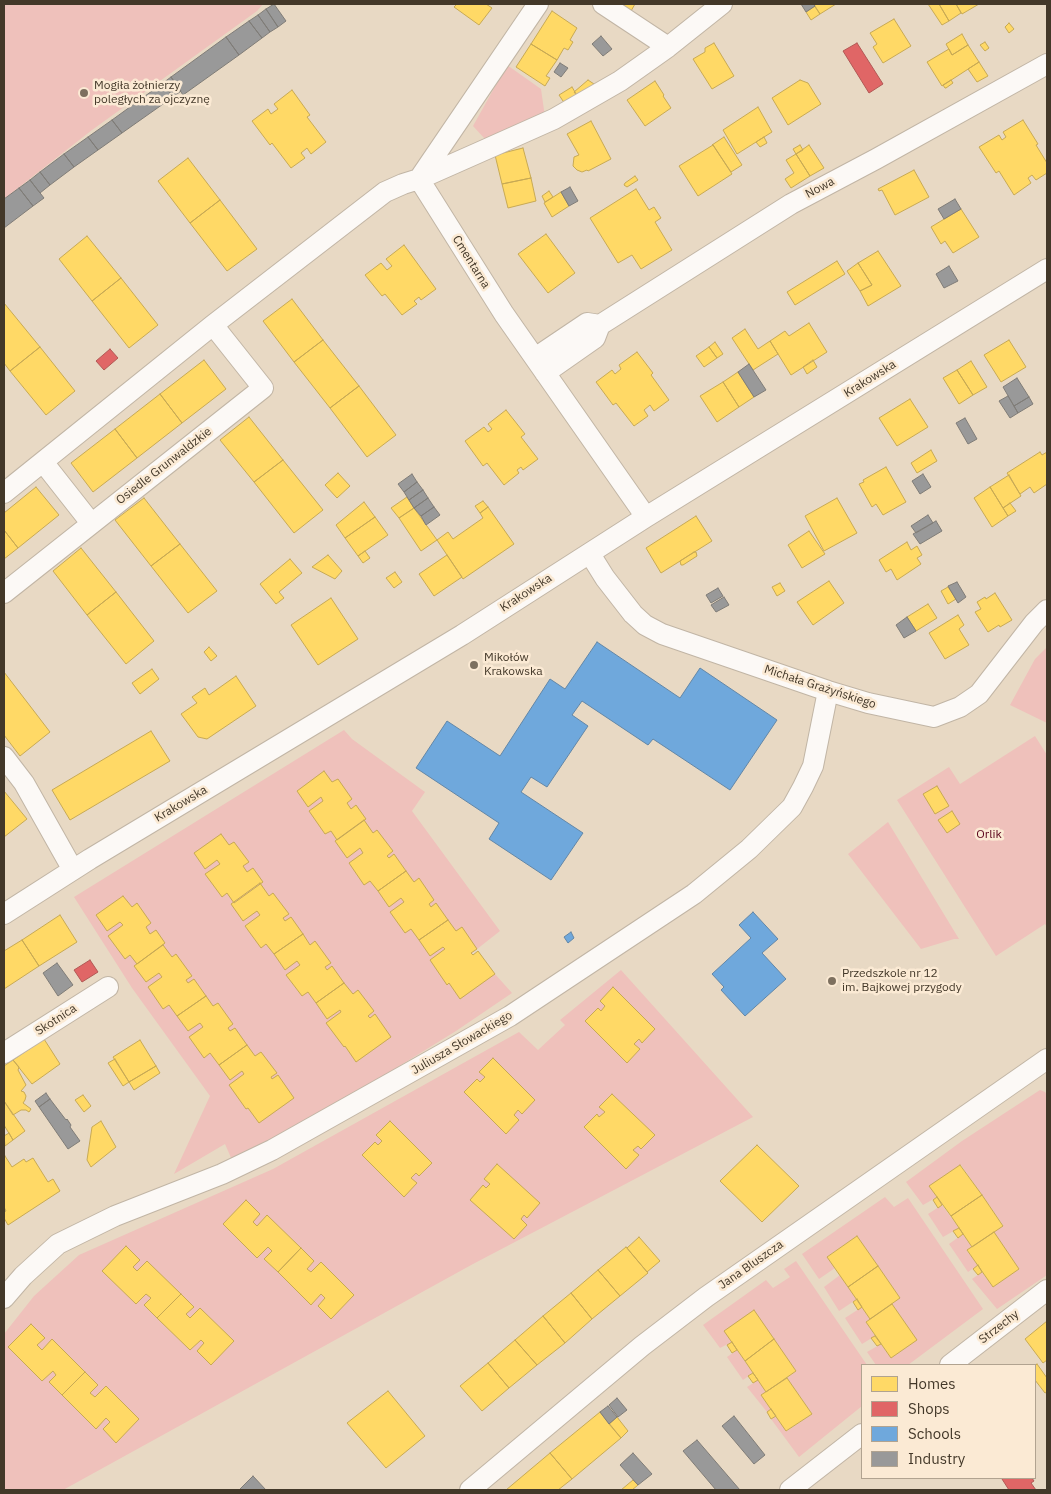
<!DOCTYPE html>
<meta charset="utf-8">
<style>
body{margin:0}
#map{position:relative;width:1051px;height:1494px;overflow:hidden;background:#e8d9c4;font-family:"IBM Plex Sans",sans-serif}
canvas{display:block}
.frame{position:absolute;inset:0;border:5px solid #433829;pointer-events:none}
.legend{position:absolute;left:861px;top:1364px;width:175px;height:115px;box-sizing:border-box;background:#fbead4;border:1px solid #b1a390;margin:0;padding:6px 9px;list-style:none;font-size:15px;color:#433829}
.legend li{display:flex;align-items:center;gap:10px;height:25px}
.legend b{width:25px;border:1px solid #b1a390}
</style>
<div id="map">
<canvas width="1051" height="1494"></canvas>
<div class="frame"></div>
<ul class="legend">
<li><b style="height:14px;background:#ffd966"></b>Homes</li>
<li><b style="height:14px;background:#e06666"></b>Shops</li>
<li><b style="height:14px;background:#6fa8dc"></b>Schools</li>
<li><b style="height:14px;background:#999"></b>Industry</li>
</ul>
</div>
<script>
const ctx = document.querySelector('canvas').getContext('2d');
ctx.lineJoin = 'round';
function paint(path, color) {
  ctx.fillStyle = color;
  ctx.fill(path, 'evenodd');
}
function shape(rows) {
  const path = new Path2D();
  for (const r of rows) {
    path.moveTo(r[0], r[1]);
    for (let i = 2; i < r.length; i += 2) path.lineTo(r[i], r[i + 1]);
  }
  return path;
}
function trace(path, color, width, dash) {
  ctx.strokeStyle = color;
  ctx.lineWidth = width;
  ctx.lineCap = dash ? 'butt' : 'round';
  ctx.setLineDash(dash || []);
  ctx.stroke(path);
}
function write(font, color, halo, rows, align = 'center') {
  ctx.font = font + ' "IBM Plex Sans",sans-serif';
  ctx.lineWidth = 5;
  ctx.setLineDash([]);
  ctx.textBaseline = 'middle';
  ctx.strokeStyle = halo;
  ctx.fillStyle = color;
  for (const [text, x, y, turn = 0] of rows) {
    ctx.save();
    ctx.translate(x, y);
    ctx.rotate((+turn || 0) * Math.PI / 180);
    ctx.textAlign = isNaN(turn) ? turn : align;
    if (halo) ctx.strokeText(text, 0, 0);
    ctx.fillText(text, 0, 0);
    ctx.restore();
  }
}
paint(shape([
 [4,4,263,4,257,11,92,130,4,199],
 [507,65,541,89,545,117,485,139,473,126],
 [1047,647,1047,723,1010,705,1035,659],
 [344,730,352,739,425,792,412,811,500,931,472,953,473,955,478,951,495,974,512,993,456,1031,354,1094,276,1139,232,1160,225,1144,174,1174,210,1096,132,988,74,897],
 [1035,736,1047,755,1047,927,1045,924,996,956,897,800,949,767,960,784],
 [888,822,959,939,954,939,921,949,848,854],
 [621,970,753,1117,473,1264,63,1490,4,1490,4,1334,34,1296,79,1255,273,1169,519,1032,538,1050,565,1025,560,1020],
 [1040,1090,1045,1092,1047,1095,1047,1275,997,1309,972,1279,982,1272,993,1287,1019,1269,994,1232,1003,1225,961,1165,930,1186,937,1197,923,1205,906,1182,962,1141],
 [885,1197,894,1207,908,1198,983,1309,908,1365,876,1365,867,1352,881,1344,891,1358,916,1340,892,1304,900,1298,857,1236,828,1256,835,1268,819,1279,802,1254],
 [942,1205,959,1228,943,1237,928,1214],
 [963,1234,972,1247,967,1251,978,1265,968,1272,949,1244],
 [796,1261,867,1365,862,1365,862,1406,799,1457,771,1419,776,1416,787,1431,812,1414,787,1378,796,1371,754,1311,732,1342,720,1348,703,1325,766,1280,773,1288,790,1277,784,1269],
 [840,1275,857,1299,839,1311,824,1287],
 [862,1307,870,1319,866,1322,875,1336,862,1344,845,1318],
 [737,1350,753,1373,743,1380,727,1357],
 [758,1380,766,1392,761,1395,771,1409,767,1412,747,1387]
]), '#efc1bb');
const homes = shape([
 [457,4,486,4,492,8,479,25,454,7,457,4],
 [619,4,635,4,631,11,619,4],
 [813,4,836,4,820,14,813,4],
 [928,4,939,4,949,21,942,25,928,4],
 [939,4,956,4,961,13,949,21,939,4],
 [956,4,979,4,962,14,956,4],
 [815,6,820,14,811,20,806,12,815,6],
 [552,11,577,28,570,40,573,42,568,50,564,48,557,60,531,44,552,11],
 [894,19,911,46,883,63,873,47,877,44,870,33,894,19],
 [1009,23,1014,29,1009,33,1005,27,1009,23],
 [962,34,968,45,952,55,946,44,962,34],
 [985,42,989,48,985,51,980,45,985,42],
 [714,43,734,76,712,89,693,59,705,52,705,48,714,43],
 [531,44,557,60,546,76,550,78,545,86,516,67,531,44],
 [968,45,979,62,942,86,927,62,949,49,952,55,968,45],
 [979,62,988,76,977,82,968,69,979,62],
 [588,80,597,86,578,97,574,92,588,80],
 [800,80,808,83,821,104,788,125,772,98,800,80],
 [951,80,953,83,946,88,945,88,943,85,951,80],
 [655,81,664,95,663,96,671,108,645,126,627,100,655,81],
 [572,87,578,97,565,104,559,95,572,87],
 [292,90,310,115,307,117,326,142,311,154,307,148,301,153,305,158,291,168,272,143,270,145,252,121,268,109,271,114,278,109,274,104,292,90],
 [758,107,772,132,737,154,723,130,758,107],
 [1023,120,1038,144,1036,145,1047,163,1047,173,1036,180,1032,175,1028,178,1031,183,1014,195,999,171,996,173,979,147,999,135,1002,140,1006,137,1003,132,1023,120],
 [591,121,611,159,588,171,587,170,582,172,577,170,573,166,574,157,579,155,567,134,591,121],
 [724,137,742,165,731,172,713,145,712,145,724,137],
 [764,137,767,143,760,147,756,142,764,137],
 [713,145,732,174,698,196,679,166,713,145],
 [800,145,803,150,796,154,793,149,800,145],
 [809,145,824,168,810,176,796,154,809,145],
 [523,148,531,178,502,184,495,155,523,148],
 [796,154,810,176,791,188,785,179,794,173,786,160,796,154],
 [188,158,220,200,190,223,158,181,188,158],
 [914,170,929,197,895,215,882,190,879,191,878,189,914,170],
 [635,176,638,180,627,187,624,185,625,183,635,176],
 [531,178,536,201,508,208,502,184,531,178],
 [636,189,649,210,654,207,661,218,655,222,672,250,641,269,632,255,618,263,590,218,636,189],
 [549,191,553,197,545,202,542,196,549,191],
 [561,192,569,206,552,217,544,203,561,192],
 [220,200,257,249,227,271,190,223,220,200],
 [961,209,979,237,953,253,945,241,941,244,931,227,961,209],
 [546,234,575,273,548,293,518,254,546,234],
 [87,236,121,278,92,301,59,259,87,236],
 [404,245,436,289,421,300,419,297,414,301,417,304,402,315,385,294,382,296,365,275,381,263,387,270,392,266,386,259,404,245],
 [878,251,901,286,868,306,860,291,872,285,858,263,878,251],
 [837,261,845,274,795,305,787,292,837,261],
 [858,263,872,285,860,291,847,271,858,263],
 [121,278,158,325,129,348,92,301,121,278],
 [292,299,323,340,294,362,263,321,292,299],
 [4,303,40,347,10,371,4,363,4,303],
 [809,323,827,352,791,375,770,341,785,331,789,336,809,323],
 [745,329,758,349,770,341,778,354,753,370,732,338,745,329],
 [323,340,359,386,330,408,294,362,323,340],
 [1009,340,1026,367,1001,382,984,355,1009,340],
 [715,342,723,354,717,358,709,347,715,342],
 [40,347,75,391,46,415,10,371,40,347],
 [709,347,717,358,704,367,696,356,709,347],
 [637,352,653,373,651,375,669,400,654,411,650,405,644,410,648,416,634,426,616,403,613,405,596,382,612,370,615,374,621,369,619,365,637,352],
 [204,360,226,389,182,423,160,394,204,360],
 [813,360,817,367,807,374,803,367,813,360],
 [971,361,987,387,973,395,957,370,971,361],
 [957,370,973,395,959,404,943,378,957,370],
 [738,372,754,397,739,407,723,382,738,372],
 [723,382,739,407,717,422,700,396,723,382],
 [359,386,396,435,367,457,330,408,359,386],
 [160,394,182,423,137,458,115,429,160,394],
 [910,399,928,427,897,446,879,418,910,399],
 [506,410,525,434,521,437,538,459,523,470,521,467,517,470,519,473,504,485,487,463,483,466,465,441,484,427,488,432,492,429,488,424,506,410],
 [249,417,283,460,254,482,220,440,249,417],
 [115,429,137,458,93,492,71,463,115,429],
 [931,450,937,461,917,473,911,463,931,450],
 [1040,452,1042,455,1047,452,1047,484,1034,493,1030,487,1020,494,1007,473,1040,452],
 [283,460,323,510,294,533,254,482,283,460],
 [886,467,906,502,883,515,876,504,872,507,859,484,864,482,863,480,886,467],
 [338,473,350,486,337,498,325,485,338,473],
 [1009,475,1021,496,1003,508,990,487,1009,475],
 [36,487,59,515,18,548,4,530,4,513,36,487],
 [990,487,1008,516,992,527,974,498,990,487],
 [407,497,414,508,399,518,391,508,407,497],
 [144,498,180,544,151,566,115,520,144,498],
 [837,498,857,533,824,551,805,516,837,498],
 [483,501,488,507,480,513,475,506,483,501],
 [364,502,375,517,345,538,336,525,364,502],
 [1010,503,1016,511,1008,516,1003,508,1010,503],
 [488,507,514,544,463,579,437,540,448,532,453,539,483,518,480,513,488,507],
 [414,508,437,540,421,551,399,518,414,508],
 [696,516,712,541,661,573,646,548,696,516],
 [375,517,388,535,358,556,345,538,375,517],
 [4,530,18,548,4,559,4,530],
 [809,531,825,554,802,568,788,545,809,531],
 [907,542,911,550,917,546,922,555,917,558,921,564,897,580,891,569,886,572,879,560,907,542],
 [180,544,217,591,188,613,151,566,180,544],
 [81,548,116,592,87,615,53,571,81,548],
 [365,551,370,558,363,563,358,556,365,551],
 [694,552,696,552,697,556,683,565,681,565,680,561,694,552],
 [328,555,342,571,335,579,312,567,328,555],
 [447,555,462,577,434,596,419,574,447,555],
 [290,559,302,573,279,592,284,598,276,604,260,584,290,559],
 [395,572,402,582,394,588,386,578,395,572],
 [829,581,844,603,813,625,797,602,829,581],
 [780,583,785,591,777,596,772,587,780,583],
 [948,587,956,599,948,604,941,591,948,587],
 [116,592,154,641,126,664,87,615,116,592],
 [995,593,1012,620,1000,627,999,625,988,632,975,612,981,609,977,602,985,597,986,599,995,593],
 [331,598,358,639,318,665,291,625,331,598],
 [928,604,937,618,916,631,907,617,928,604],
 [958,615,964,625,959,629,969,645,945,659,929,633,958,615],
 [209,647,217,656,211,661,204,652,209,647],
 [152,669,159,679,140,694,132,683,152,669],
 [4,672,50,732,20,756,4,735,4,672],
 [236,676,256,706,207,739,198,737,181,714,197,703,192,697,205,688,209,695,236,676],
 [151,731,170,761,70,820,52,790,151,731],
 [324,771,332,782,338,779,352,799,347,803,351,809,356,805,366,819,337,840,331,831,325,834,309,811,323,801,321,797,308,807,297,791,324,771],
 [937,786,949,806,935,814,923,794,937,786],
 [4,791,27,819,4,837,4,791],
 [952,811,960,824,947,833,938,820,952,811],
 [364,820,373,833,377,830,393,851,387,856,389,858,394,854,406,871,378,891,370,881,364,885,349,863,363,853,360,848,347,858,335,841,364,820],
 [221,834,229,845,234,842,249,862,243,866,247,872,253,868,263,882,234,903,227,893,222,897,205,874,220,864,217,860,205,869,194,853,221,834],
 [406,871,414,882,419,878,434,900,429,904,431,907,436,903,448,920,419,940,411,929,405,933,390,912,404,902,401,898,389,907,378,891,406,871],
 [260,883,269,896,273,893,289,914,283,918,285,921,291,917,303,934,274,954,266,944,261,948,245,926,260,915,257,911,243,921,231,904,260,883],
 [123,896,132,907,137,903,151,923,146,927,150,934,156,930,165,943,137,964,130,955,125,959,108,936,123,925,120,922,107,931,96,915,123,896],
 [60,915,77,942,39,966,22,940,60,915],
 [448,920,456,931,462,927,477,949,471,953,473,955,478,951,495,974,460,999,449,983,447,985,430,960,445,949,443,947,430,956,419,940,448,920],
 [303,934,310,945,315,941,331,963,325,967,327,970,332,966,344,983,316,1003,308,992,302,996,286,975,300,965,297,961,285,970,274,954,303,934],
 [22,940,39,966,4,989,4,951,22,940],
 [163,945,172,957,176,954,192,976,186,980,188,983,194,979,206,996,177,1016,169,1005,163,1009,148,987,162,977,159,973,146,982,134,966,163,945],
 [344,983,353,994,358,990,374,1011,368,1016,370,1018,375,1014,391,1037,356,1062,345,1046,344,1047,326,1023,341,1012,340,1010,327,1019,316,1003,344,983],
 [613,987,655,1029,642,1043,639,1039,634,1044,640,1049,627,1063,585,1021,598,1008,601,1011,605,1006,600,1001,613,987],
 [206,996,213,1006,218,1003,233,1024,228,1028,230,1031,235,1028,247,1045,219,1065,210,1053,204,1058,189,1037,203,1027,200,1023,188,1031,177,1016,206,996],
 [44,1039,60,1064,32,1084,13,1060,44,1039],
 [140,1040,156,1066,129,1082,113,1057,140,1040],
 [247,1045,255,1056,261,1052,277,1073,271,1077,272,1079,278,1075,294,1098,259,1123,248,1108,246,1109,229,1085,244,1074,242,1071,230,1080,219,1065,247,1045],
 [493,1058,535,1100,522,1114,518,1110,514,1115,519,1120,506,1134,464,1092,477,1079,480,1082,485,1077,479,1072,493,1058],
 [115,1059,129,1082,123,1086,108,1063,115,1059],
 [13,1060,19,1067,18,1070,26,1085,21,1091,24,1092,26,1096,25,1100,23,1103,31,1109,29,1112,26,1110,21,1110,13,1115,4,1101,4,1066,13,1060],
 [156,1066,160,1073,134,1090,129,1082,156,1066],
 [612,1094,655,1135,641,1149,638,1146,633,1150,639,1155,626,1169,584,1127,597,1114,599,1117,605,1112,599,1107,612,1094],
 [83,1095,91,1106,84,1112,75,1100,83,1095],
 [4,1101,25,1131,13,1140,4,1125,4,1101],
 [101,1121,116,1147,91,1167,87,1160,92,1127,101,1121],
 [390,1121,432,1163,419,1176,416,1173,411,1178,417,1183,404,1197,362,1155,375,1142,378,1145,382,1141,376,1135,390,1121],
 [9,1133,13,1140,5,1146,4,1136,9,1133],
 [757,1145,799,1186,762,1222,720,1181,757,1145],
 [5,1156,12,1167,24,1159,26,1162,33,1158,48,1182,53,1179,60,1191,8,1225,4,1218,4,1212,6,1211,4,1207,4,1157,5,1156],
 [497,1164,540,1203,527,1218,524,1215,521,1219,527,1225,514,1239,470,1200,483,1185,486,1188,490,1184,484,1179,497,1164],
 [960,1165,982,1195,951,1216,929,1186,960,1165],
 [982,1195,1003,1226,972,1247,951,1216,982,1195],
 [937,1197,942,1205,938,1208,933,1200,937,1197],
 [246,1200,260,1214,253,1222,257,1226,267,1215,301,1248,278,1272,264,1259,272,1251,268,1247,257,1258,223,1224,246,1200],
 [959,1228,963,1234,958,1238,953,1231,959,1228],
 [994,1232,1019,1269,993,1287,967,1250,994,1232],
 [857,1236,878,1266,848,1287,827,1257,857,1236],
 [639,1237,660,1261,647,1272,627,1248,639,1237],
 [126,1246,140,1260,133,1267,137,1271,147,1261,181,1294,157,1318,144,1305,151,1298,146,1294,136,1304,102,1271,126,1246],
 [626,1247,648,1273,620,1296,598,1270,626,1247],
 [301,1248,314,1261,307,1269,311,1272,321,1262,354,1295,331,1319,318,1306,325,1298,321,1294,311,1305,278,1272,301,1248],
 [978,1265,982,1272,978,1275,973,1269,978,1265],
 [878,1266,900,1298,870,1319,848,1287,878,1266],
 [598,1270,620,1296,592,1319,571,1293,598,1270],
 [571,1293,592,1319,565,1343,543,1316,571,1293],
 [181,1294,194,1307,186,1314,190,1318,200,1308,234,1341,211,1365,197,1351,204,1343,201,1340,190,1350,157,1318,181,1294],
 [857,1299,862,1307,858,1310,853,1302,857,1299],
 [892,1304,917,1340,891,1358,866,1322,892,1304],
 [754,1310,774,1339,745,1361,724,1331,754,1310],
 [543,1316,565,1343,537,1365,515,1340,543,1316],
 [1047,1321,1047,1360,1043,1363,1025,1339,1047,1321],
 [31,1324,45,1338,37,1345,42,1350,52,1339,85,1372,62,1395,49,1382,56,1375,53,1371,42,1381,8,1347,31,1324],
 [875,1336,881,1344,877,1346,871,1338,875,1336],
 [774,1339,796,1371,766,1392,745,1361,774,1339],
 [515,1340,537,1365,509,1388,488,1363,515,1340],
 [732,1342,737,1350,732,1353,727,1345,732,1342],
 [488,1363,509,1388,482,1411,460,1386,488,1363],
 [1037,1364,1047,1378,1047,1392,1045,1393,1035,1380,1035,1366,1037,1364],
 [85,1372,98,1385,90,1393,95,1397,106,1386,139,1419,116,1443,103,1429,110,1422,106,1418,96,1429,62,1395,85,1372],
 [753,1373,758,1380,753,1383,748,1376,753,1373],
 [787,1378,812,1414,786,1431,761,1395,787,1378],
 [388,1391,425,1436,386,1468,347,1423,388,1391],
 [771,1409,776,1416,771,1419,767,1412,771,1409],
 [600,1412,621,1438,572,1479,550,1453,600,1412],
 [617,1417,628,1431,621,1438,609,1424,617,1417],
 [550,1453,572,1479,558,1490,506,1490,550,1453],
 [633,1480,638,1485,632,1490,621,1490,633,1480]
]);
paint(homes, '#ffd966');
trace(homes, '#c7a954', 1);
const shops = shape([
 [857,43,883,84,869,93,843,51,857,43],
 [110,349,118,358,104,370,96,361,110,349],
 [90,960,98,972,82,982,74,970,90,960],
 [1003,1478,1032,1478,1034,1481,1031,1483,1036,1490,1009,1490,1002,1479,1003,1478]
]);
paint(shops, '#e06666');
trace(shops, '#b15854', 1);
const schools = shape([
 [597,642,680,698,700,668,777,720,730,790,653,739,648,745,582,701,572,715,588,726,547,787,531,777,521,792,583,833,551,880,489,839,499,823,416,768,447,721,500,756,550,679,565,689,597,642],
 [753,912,778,939,762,953,786,979,745,1016,721,990,724,987,712,974,751,938,739,925,753,912],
 [571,932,574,938,568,943,564,937,571,932]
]);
paint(schools, '#6fa8dc');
trace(schools, '#6286a6', 1);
const industry = shape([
 [274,4,286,21,278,27,266,9,274,4],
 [801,4,813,4,815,6,806,12,801,4],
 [266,9,278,27,270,32,258,15,266,9],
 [258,15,270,32,262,38,249,21,258,15],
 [249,21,262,38,239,55,226,37,249,21],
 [601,36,612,49,603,56,592,44,601,36],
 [226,37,239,55,183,95,171,77,226,37],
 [560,63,568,68,561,77,554,72,560,63],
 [171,77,181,91,173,97,163,83,171,77],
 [163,83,173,97,122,133,112,120,163,83],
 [112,120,122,133,98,150,88,137,112,120],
 [88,137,98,150,74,167,64,154,88,137],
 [64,154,74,167,50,185,40,172,64,154],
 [40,172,50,185,40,193,30,180,40,172],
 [30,180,44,198,33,206,19,188,30,180],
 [570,187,578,201,569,206,561,192,570,187],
 [19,188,33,206,4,228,4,199,19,188],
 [955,199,961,209,944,219,938,209,955,199],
 [949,266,958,281,944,288,936,274,949,266],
 [749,364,766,390,754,397,738,372,749,364],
 [1017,378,1029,397,1014,406,1003,387,1017,378],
 [1008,396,1018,413,1010,418,999,401,1008,396],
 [1029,397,1033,404,1018,413,1014,406,1029,397],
 [965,418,977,439,968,444,956,423,965,418],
 [412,474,417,482,404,492,398,484,412,474],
 [923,474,931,487,920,494,912,481,923,474],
 [417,482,423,490,409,500,404,492,417,482],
 [423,490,428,498,414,508,409,500,423,490],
 [428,498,434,507,421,516,414,508,428,498],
 [434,507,440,515,426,525,421,516,434,507],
 [928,515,933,523,916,533,911,526,928,515],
 [936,521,942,531,920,544,913,534,936,521],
 [957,582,966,597,958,603,948,586,957,582],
 [718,588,723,596,711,603,706,595,718,588],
 [724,597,729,605,716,612,711,605,724,597],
 [907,617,916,631,904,638,896,625,907,617],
 [57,963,73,985,58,996,43,973,57,963],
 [46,1093,50,1099,39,1107,35,1101,46,1093],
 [50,1099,66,1120,67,1119,71,1125,70,1127,80,1141,68,1149,39,1107,50,1099],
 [617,1398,627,1410,618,1417,609,1405,617,1398],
 [608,1406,617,1417,609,1424,600,1412,608,1406],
 [734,1416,765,1455,754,1464,722,1426,734,1416],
 [697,1440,740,1490,716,1490,683,1451,697,1440],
 [633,1453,652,1474,638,1485,620,1465,633,1453],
 [253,1476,266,1490,239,1490,253,1476]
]);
paint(industry, '#999');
trace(industry, '#7f7c77', 1);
const minor = shape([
 [603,4,668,47],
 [419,179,504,314,646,517],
 [419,179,538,4],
 [535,358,587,323,600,325],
 [545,373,595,338,600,325,791,204,876,159,1047,64],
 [43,462,91,523],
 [4,493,213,325,385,192,403,184,419,179,480,152,554,119,620,81,668,47,722,4],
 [590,554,605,578,633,614,645,625,662,634,828,691,868,703,934,717,960,707,979,694,1034,623,1047,610],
 [4,593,263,388,213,325],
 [4,757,24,783,73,870],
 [4,914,90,859,462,635,646,517,1047,269],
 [4,1053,108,987],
 [4,1298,23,1276,58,1244,115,1216,222,1174,272,1150,510,1016,694,894,749,849,792,807,803,787,813,766,828,691],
 [950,1365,1047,1290],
 [470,1490,642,1346,706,1297,1047,1059],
 [790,1490,862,1434]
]);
trace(minor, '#c1b5a5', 22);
trace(minor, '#fcf9f6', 20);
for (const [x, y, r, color] of [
 [84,93,5,"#7d705f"],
 [474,665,5,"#7d705f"],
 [832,981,5,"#7d705f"]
]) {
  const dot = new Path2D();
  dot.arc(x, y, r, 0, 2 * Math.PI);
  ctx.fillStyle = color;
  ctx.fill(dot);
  trace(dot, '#fbead4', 2);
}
write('12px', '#433829', '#fbead4', [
 ["Mogiła żołnierzy",94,86],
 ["poległych za ojczyznę",94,100],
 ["Mikołów",484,658],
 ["Krakowska",484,672],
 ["Przedszkole nr 12",842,974],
 ["im. Bajkowej przygody",842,988]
], 'left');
write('12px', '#433829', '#fbead4', [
 ["Nowa",820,188,-28],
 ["Cmentarna",471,262,58],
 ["Krakowska",870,379,-32],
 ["Osiedle Grunwaldzkie",164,466,-38],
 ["Krakowska",526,593,-33],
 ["Michała Grażyńskiego",820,687,18],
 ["Krakowska",181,804,-31],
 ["Skotnica",56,1020,-33],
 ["Juliusza Słowackiego",462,1043,-30],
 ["Jana Bluszcza",751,1265,-35],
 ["Strzechy",999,1327,-38]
]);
write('12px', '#5a041b', '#fbead4', [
 ["Orlik",989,835]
]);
</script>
